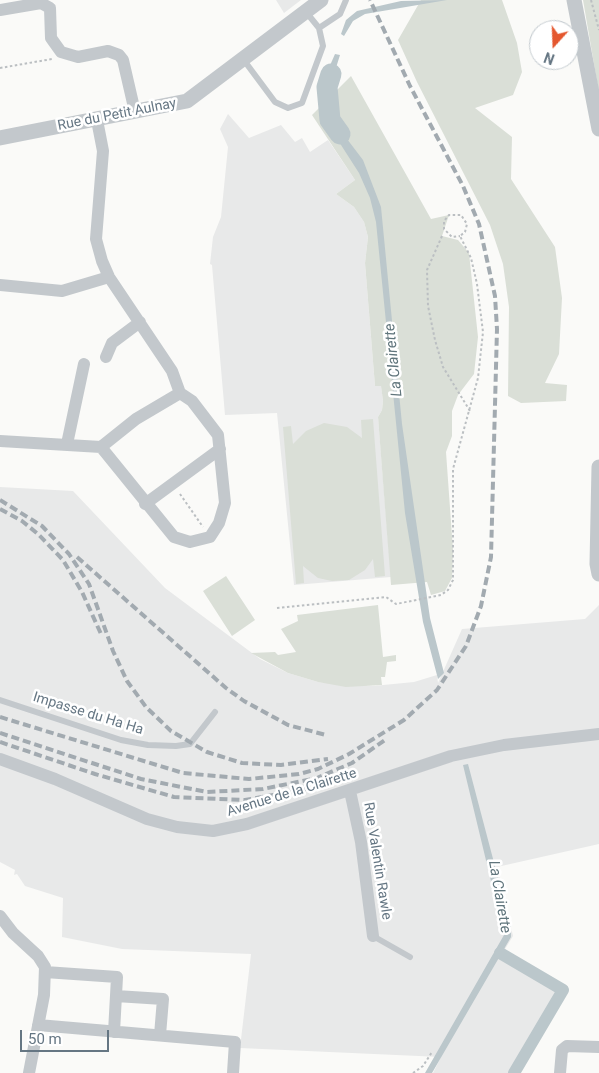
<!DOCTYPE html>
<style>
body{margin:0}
#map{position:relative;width:599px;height:1073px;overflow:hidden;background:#fafaf8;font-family:Roboto,sans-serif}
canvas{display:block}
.north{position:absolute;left:529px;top:20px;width:50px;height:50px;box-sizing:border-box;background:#fff;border:1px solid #c1c8cd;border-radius:50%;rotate:200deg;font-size:14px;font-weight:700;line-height:20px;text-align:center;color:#657683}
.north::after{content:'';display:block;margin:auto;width:18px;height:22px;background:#e4572e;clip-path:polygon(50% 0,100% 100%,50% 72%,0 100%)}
.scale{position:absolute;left:20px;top:1030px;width:89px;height:22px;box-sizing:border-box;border:2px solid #657683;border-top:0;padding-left:6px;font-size:15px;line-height:18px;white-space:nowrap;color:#657683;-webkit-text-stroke:4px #fff;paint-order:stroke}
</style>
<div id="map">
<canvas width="599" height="1073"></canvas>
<div class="north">N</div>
<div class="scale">50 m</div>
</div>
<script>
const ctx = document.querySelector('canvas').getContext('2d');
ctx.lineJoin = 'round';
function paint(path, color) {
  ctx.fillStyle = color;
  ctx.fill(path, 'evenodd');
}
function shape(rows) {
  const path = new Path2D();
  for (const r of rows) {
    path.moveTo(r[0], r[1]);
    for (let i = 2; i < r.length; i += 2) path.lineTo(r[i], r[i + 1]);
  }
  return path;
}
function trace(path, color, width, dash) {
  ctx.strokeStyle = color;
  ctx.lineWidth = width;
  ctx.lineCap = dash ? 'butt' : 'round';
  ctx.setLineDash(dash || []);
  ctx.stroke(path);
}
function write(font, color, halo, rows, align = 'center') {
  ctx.font = font + ' Roboto,sans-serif';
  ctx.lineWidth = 5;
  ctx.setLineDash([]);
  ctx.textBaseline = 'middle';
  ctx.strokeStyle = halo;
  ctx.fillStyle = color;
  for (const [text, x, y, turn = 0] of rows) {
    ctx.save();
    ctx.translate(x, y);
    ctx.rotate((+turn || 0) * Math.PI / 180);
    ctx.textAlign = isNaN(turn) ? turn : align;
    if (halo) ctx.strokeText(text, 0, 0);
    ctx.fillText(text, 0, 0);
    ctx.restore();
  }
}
paint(shape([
 [276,0,301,0,284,13],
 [228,114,249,138,281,125,295,142,302,138,310,152,328,140,355,180,336,194,354,207,364,222,368,237,365,263,375,386,381,385,383,401,382,410,378,417,391,577,294,585,277,413,225,415,212,265,210,264,213,237,221,217,228,147,220,129],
 [0,487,73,491,165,588,260,659,288,673,318,682,373,686,414,682,437,675,438,683,462,629,585,619,599,605,599,844,497,867,513,936,502,954,563,990,514,1073,433,1073,441,1057,240,1048,251,954,122,949,62,937,63,898,25,886,17,874,14,875,15,870,0,862]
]), '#e8e9e9');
paint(shape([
 [421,0,502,0,517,43,522,72,513,95,475,108,512,137,511,179,555,247,562,298,559,354,545,383,567,385,566,401,521,403,508,396,509,307,503,264,490,225,417,82,398,40],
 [583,0,599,0,599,93],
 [351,76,431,219,449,215,442,236,458,240,469,253,478,337,474,374,458,395,452,411,452,436,446,452,453,550,452,578,445,591,431,595,427,582,391,585,378,417,382,410,383,401,381,386,375,386,365,263,368,237,364,222,354,207,336,194,355,180,312,115],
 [373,419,385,576,375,577,373,559,365,570,349,580,332,581,318,578,303,566,304,583,296,584,283,427,291,426,293,444,306,431,324,423,347,427,362,438,361,420],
 [226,576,255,620,232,636,203,591],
 [378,605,383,657,396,655,396,661,387,662,385,677,381,677,382,685,346,687,318,682,288,673,251,653,275,652,278,655,296,652,281,629,298,621,297,615]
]), '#dadfd7');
paint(shape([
 [447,0,365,14,353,21,344,36,341,34,346,20,357,11,401,1],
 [335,54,340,55,329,90,331,118,363,160,381,207,402,424,430,618,444,673,438,679,423,622,405,513,376,222,370,198,359,173,325,120,326,100,321,86],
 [468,764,511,927,511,937,432,1073,425,1073,504,935,463,765]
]), '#bbc7cb');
trace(shape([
 [500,953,563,990,514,1073]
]), '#bbc7cb', 12);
trace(shape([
 [331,74,327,87,330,120,340,134]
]), '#bbc7cb', 21);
trace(shape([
 [591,0,599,30],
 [0,68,52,59],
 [442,236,427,270,428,306,435,340,443,367,470,411],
 [180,494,203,527],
 [277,608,386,597,396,604,441,595,448,590,453,580,453,469,478,378,483,332,477,284,471,258,460,236,465,232,467,224,461,215,449,215,444,221,444,229,452,237,460,236],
 [413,1073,423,1066,432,1052]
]), '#bbbfc2', 2, [2.5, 2.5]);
trace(shape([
 [319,28,340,14,346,0],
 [243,59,275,102,288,108,302,103,323,46,319,28,306,12],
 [0,700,121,740,148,745,176,746,190,744,215,712],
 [373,936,410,957]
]), '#c3c8cc', 6);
trace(shape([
 [0,10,41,3,50,8,51,38,61,52,78,57,108,51,119,55,123,60,135,112],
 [97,120,103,151,96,239,102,261,109,277,172,371,180,393,192,401,218,435,225,503,219,523,210,537,190,542,174,537,101,447],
 [0,285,62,291,109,277],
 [106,357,112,343,140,322],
 [0,441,101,447,136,419,180,393],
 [67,444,84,364],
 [145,504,220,449],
 [0,759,55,779,147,819,177,827,213,831,247,824,451,756,504,745,599,734],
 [350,791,361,842,373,936],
 [0,916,13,933,38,956,45,967,44,995,29,1073],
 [45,972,117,977,114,1032],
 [116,996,163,999,160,1035],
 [38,1025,235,1042,233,1073],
 [560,1073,562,1050,567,1046,599,1047]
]), '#c3c8cc', 12);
trace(shape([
 [574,0,599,129],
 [0,138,187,101,321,0],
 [599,467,597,564,599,574]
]), '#c3c8cc', 15);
trace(shape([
 [0,500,42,526,69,554,89,584,113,651,127,681,146,707,171,731,207,752,242,763,281,765,328,759],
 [0,509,22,521,38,534,63,560,82,592,101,634],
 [77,557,226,688,244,701,288,725,326,735],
 [0,717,183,773,249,779,299,774,318,769,349,754,404,720,437,690,466,646,481,606,491,557,497,329,495,296,479,224,463,186,410,86,370,0],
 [0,733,141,779,207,792,263,789,317,778,352,763,385,740],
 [0,742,95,774,174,797,245,800,312,788,331,780]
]), '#a2aab0', 4, [8, 4]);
write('14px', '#657683', '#fff', [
 ["Rue du Petit Aulnay",117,115,-11],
 ["Impasse du Ha Ha",88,714,17],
 ["Avenue de la Clairette",292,793,-17],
 ["Rue Valentin Rawle",377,861,81]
]);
write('italic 15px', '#60757c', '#fff', [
 ["La Clairette",394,360,-96],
 ["La Clairette",499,897,80]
]);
</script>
